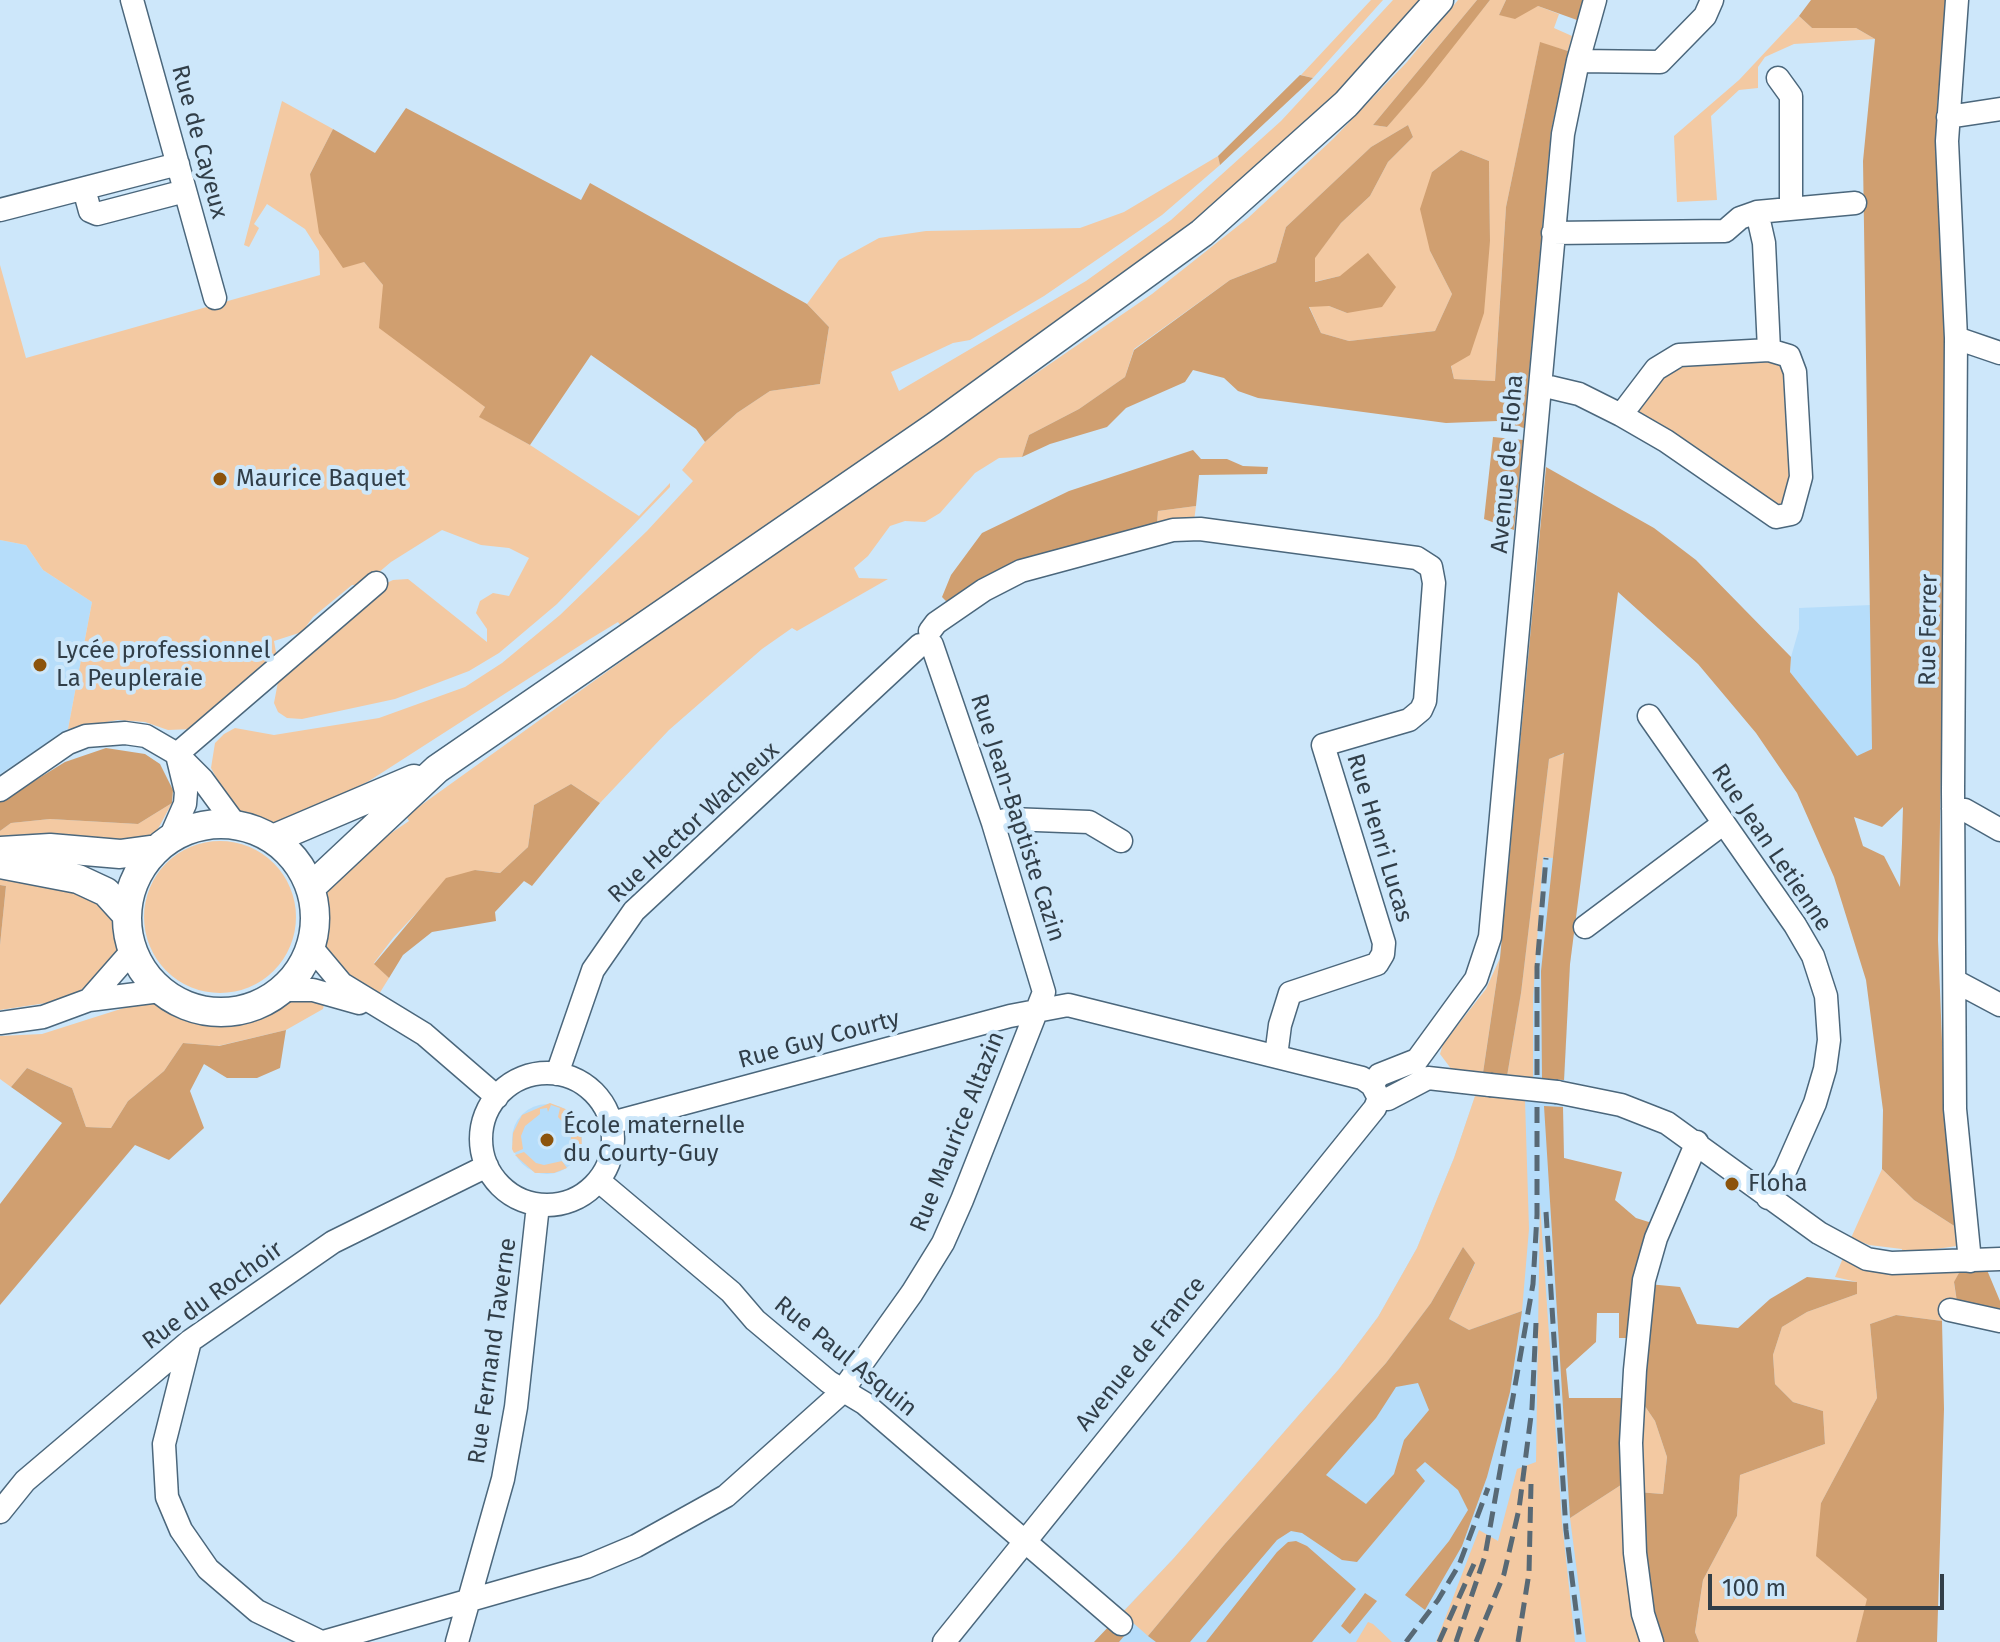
<!DOCTYPE html>
<meta charset="utf-8">
<style>
body{margin:0}
#map{position:relative;width:2000px;height:1642px;overflow:hidden;background:#cde7fa;font-family:"Fira Sans",sans-serif}
canvas{display:block}
.scale{position:absolute;left:1708px;top:1574px;width:236px;height:36px;box-sizing:border-box;border:4px solid #313e48;border-top:0;padding-left:10px;font-size:24px;line-height:28px;white-space:nowrap;color:#313e48;-webkit-text-stroke:6px #cde7fa;paint-order:stroke}
</style>
<div id="map">
<canvas width="2000" height="1642"></canvas>
<div class="scale">100 m</div>
</div>
<script>
const ctx = document.querySelector('canvas').getContext('2d');
ctx.lineJoin = 'round';
function paint(path, color) {
  ctx.fillStyle = color;
  ctx.fill(path, 'evenodd');
}
function shape(rows) {
  const path = new Path2D();
  for (const r of rows) {
    if (r.length === 3) {
      path.moveTo(r[0] + r[2], r[1]);
      path.arc(r[0], r[1], r[2], 0, 2 * Math.PI);
      continue;
    }
    path.moveTo(r[0], r[1]);
    for (let i = 2; i < r.length; i += 2) path.lineTo(r[i], r[i + 1]);
  }
  return path;
}
function trace(path, color, width, dash) {
  ctx.strokeStyle = color;
  ctx.lineWidth = width;
  ctx.lineCap = dash ? 'butt' : 'round';
  ctx.setLineDash(dash || []);
  ctx.stroke(path);
}
function write(font, color, halo, rows, align = 'center') {
  ctx.font = font + ' "Fira Sans",sans-serif';
  ctx.lineWidth = 8;
  ctx.setLineDash([]);
  ctx.textBaseline = 'middle';
  ctx.strokeStyle = halo;
  ctx.fillStyle = color;
  for (const [text, x, y, turn = 0] of rows) {
    ctx.save();
    ctx.translate(x, y);
    ctx.rotate((+turn || 0) * Math.PI / 180);
    ctx.textAlign = isNaN(turn) ? turn : align;
    if (halo) ctx.strokeText(text, 0, 0);
    ctx.fillText(text, 0, 0);
    ctx.restore();
  }
}
paint(shape([
 [0,540,26,545,43,570,92,602,68,729,0,774],
 [1539,543,1589,806,1570,964,1563,1107,1566,1369,1591,1642,1094,1642,1174,1558,1339,1369,1378,1317,1417,1248,1454,1158,1483,1073,1500,958],
 [1871,605,1872,749,1857,757,1790,672,1791,657,1799,629,1799,608],
 [547,1139,35]
]), '#b6ddfa');
paint(shape([
 [1371,0,1383,0,1313,78,1301,75],
 [1393,0,1425,0,1317,117,1204,220,924,418,621,626,618,622,590,639,369,781,282,824,265,825,233,808,211,768,215,743,224,734,235,728,274,735,379,718,465,687,502,663,560,615,647,531,693,481,682,470,705,442,737,413,770,391,820,384,829,327,807,304,839,260,879,238,926,231,1080,228,1124,212,1218,156,1220,165,1162,215,1044,296,970,340,953,343,891,372,899,391,1086,281,1171,220,1281,121],
 [1458,0,1477,0,1373,125,1387,127,1490,0,1506,0,1499,15,1538,6,1559,14,1554,28,1572,36,1568,51,1540,43,1506,207,1495,381,1454,379,1451,365,1490,241,1489,161,1461,150,1432,172,1430,251,1452,294,1435,331,1349,341,1321,333,1309,306,1329,306,1347,313,1340,276,1314,282,1315,257,1341,223,1370,196,1388,162,1413,137,1408,125,1371,147,1286,227,1276,262,1230,280,1134,349,1125,377,1079,409,1029,435,1022,457,999,458,975,473,940,513,925,522,905,521,890,526,868,556,854,568,859,578,888,579,797,631,792,628,762,649,669,730,600,803,571,784,534,805,528,847,500,873,475,870,421,908,393,938,374,963,389,978,379,994,342,974,320,945,324,893,375,844,409,821,406,816,736,579,1152,294,1248,218,1333,139,1407,62],
 [1799,16,1812,28,1856,28,1875,39,1794,44,1765,57,1758,67,1758,88,1739,90,1711,116,1717,200,1677,202,1674,136,1739,80],
 [282,101,333,129,310,174,364,262,485,407,480,417,530,445,639,516,670,483,670,487,557,604,499,653,469,671,395,699,302,719,287,718,278,712,274,703,278,682,378,587,393,580,408,579,487,642,487,629,476,613,480,601,493,593,509,596,529,558,509,548,481,545,442,530,391,562,364,585,352,585,313,617,302,632,274,641,277,658,192,729,168,730,145,722,118,720,68,729,92,602,43,570,26,545,0,540,0,265,26,358,320,275,319,251,305,229,267,204,254,224,259,228,249,247,244,245],
 [1789,356,1791,514,1621,415,1667,360],
 [1196,506,1194,521,1157,523,1158,511],
 [1565,753,1553,858,1543,857,1533,998,1533,1079,1507,1076,1521,993,1549,759],
 [172,803,153,838,139,843,0,837,0,831,11,823,50,819,138,824],
 [220,917,76],
 [0,873,49,881,105,907,119,936,118,951,109,965,80,991,53,1002,0,1010,0,945,6,886,0,885],
 [1500,958,1483,1073,1452,1070,1440,1054,1443,1044,1486,989],
 [293,996,325,1001,323,1009,286,1030,218,1046,183,1043,164,1071,128,1101,111,1128,86,1127,72,1088,27,1068,11,1087,0,1079,0,1036,42,1034,152,999,192,1016,214,1020,256,1014],
 [1475,1096,1525,1100,1529,1229,1522,1311,1469,1330,1449,1319,1475,1264,1463,1247,1431,1303,1386,1363,1224,1545,1148,1636,1122,1613,1174,1558,1339,1369,1378,1317,1417,1248,1454,1158],
 [550,1103,568,1110,581,1129,582,1148,574,1163,568,1155,572,1132,558,1117,560,1108,551,1105,548,1112,547,1108,540,1109,540,1114,525,1126,521,1136,523,1149,514,1153,512,1149,513,1133,522,1115],
 [524,1152,536,1163,544,1165,562,1161,567,1168,554,1173,535,1173,515,1155],
 [1882,1169,1914,1200,1959,1229,1957,1246,1929,1250,1930,1273,1960,1271,1954,1283,1957,1302,1943,1306,1942,1321,1896,1315,1870,1324,1877,1398,1821,1503,1868,1599,1856,1642,1699,1642,1695,1632,1703,1580,1737,1516,1740,1475,1825,1444,1823,1411,1793,1402,1775,1384,1773,1355,1782,1327,1807,1312,1857,1294,1857,1282,1835,1277,1843,1258,1889,1273,1904,1273,1902,1249,1869,1245,1851,1238],
 [1540,1204,1562,1523,1575,1642,1436,1642,1479,1530,1498,1541,1517,1469,1536,1462],
 [1638,1396,1655,1421,1667,1457,1663,1494,1637,1492],
 [1624,1483,1643,1642,1586,1642,1570,1518],
 [1368,1622,1373,1624,1392,1642,1356,1642]
]), '#f3c9a2');
paint(shape([
 [1477,0,1490,0,1424,84,1387,127,1373,125],
 [1506,0,1583,0,1577,20,1538,6,1515,19,1499,15],
 [1811,0,1947,0,1937,107,1948,351,1938,940,1944,1092,1959,1229,1914,1200,1882,1169,1883,1110,1866,980,1834,877,1797,793,1756,733,1698,664,1618,592,1570,964,1564,1080,1542,1079,1541,971,1564,753,1549,759,1521,993,1507,1076,1483,1073,1500,958,1546,467,1654,528,1696,560,1791,657,1790,672,1857,756,1872,749,1863,161,1875,39,1856,28,1812,28,1799,16],
 [1903,807,1902,843,1900,887,1884,856,1863,846,1854,817,1882,827],
 [1540,42,1568,51,1551,131,1524,428,1498,421,1446,423,1258,398,1238,391,1224,378,1193,370,1185,382,1126,408,1107,427,1050,444,1022,457,1029,435,1079,409,1125,377,1134,350,1230,280,1276,262,1286,227,1371,147,1408,125,1413,137,1388,162,1370,196,1341,223,1315,258,1315,282,1340,276,1368,253,1396,287,1382,307,1347,313,1329,306,1309,307,1321,333,1349,341,1435,331,1452,294,1430,251,1420,209,1432,172,1461,150,1489,161,1490,241,1484,313,1470,355,1451,366,1454,379,1495,381,1506,207],
 [1300,75,1313,78,1220,165,1218,156],
 [406,108,581,200,590,183,807,304,829,327,820,384,770,391,737,413,705,442,696,429,591,355,530,445,479,417,485,407,379,328,383,285,364,262,343,268,319,233,310,174,333,129,375,153],
 [1493,437,1523,440,1514,530,1484,519],
 [1193,450,1201,459,1227,459,1243,466,1268,467,1267,474,1199,475,1196,506,1158,511,1157,523,1030,557,995,572,948,603,942,597,951,575,982,533,1069,491],
 [106,748,145,754,160,764,173,790,172,803,138,824,50,819,11,823,0,831,0,802,65,762],
 [571,784,600,803,532,886,524,881,495,912,496,921,432,932,403,955,389,978,374,964,446,878,475,870,500,873,528,847,534,805],
 [0,885,6,886,0,945],
 [286,1030,280,1068,257,1078,227,1078,204,1064,190,1091,204,1128,169,1160,135,1145,0,1305,0,1204,62,1123,11,1087,27,1068,72,1088,86,1127,111,1128,128,1101,164,1071,183,1043,219,1046],
 [1544,1106,1563,1107,1564,1158,1622,1172,1615,1200,1636,1218,1652,1223,1631,1290,1632,1338,1619,1338,1619,1313,1597,1313,1596,1342,1566,1369,1569,1398,1627,1398,1624,1483,1570,1518],
 [1463,1247,1475,1263,1449,1319,1469,1330,1522,1311,1510,1392,1487,1477,1462,1546,1425,1610,1405,1595,1449,1541,1468,1510,1458,1490,1425,1462,1416,1470,1425,1481,1357,1562,1342,1560,1302,1533,1291,1531,1277,1540,1190,1642,1156,1642,1148,1636,1224,1545,1386,1363,1431,1303],
 [1418,1383,1429,1410,1404,1440,1394,1474,1366,1504,1326,1475,1376,1418,1396,1387],
 [1987,1270,2000,1301,2000,1313,1957,1302,1954,1282,1960,1271],
 [1807,1277,1857,1282,1857,1294,1807,1312,1782,1327,1773,1355,1775,1384,1793,1402,1823,1411,1825,1444,1740,1475,1737,1516,1703,1580,1695,1632,1699,1642,1658,1642,1637,1492,1663,1494,1667,1457,1655,1421,1638,1396,1648,1284,1680,1287,1697,1324,1738,1328,1770,1299],
 [1896,1315,1942,1321,1944,1409,1937,1642,1856,1642,1867,1599,1816,1556,1821,1503,1877,1398,1870,1324],
 [1296,1541,1307,1546,1356,1589,1312,1642,1206,1642,1277,1552,1288,1542],
 [1365,1593,1377,1601,1350,1634,1341,1626],
 [1112,1623,1125,1635,1119,1642,1094,1642]
]), '#d09f70');
const minor = shape([
 [132,0,215,298],
 [1957,0,1947,141,1956,338,1953,791,1955,1109,1970,1261],
 [1578,61,1660,62,1705,16,1712,0],
 [1778,78,1791,96,1791,208],
 [1948,117,2000,109],
 [84,189,90,211,97,214,185,191],
 [0,210,178,164],
 [1757,212,1764,243,1769,350],
 [1553,233,1725,231,1740,218,1757,212,1855,203],
 [1956,338,2000,353],
 [1541,385,1579,394,1621,415,1666,441,1776,517,1791,514,1801,477,1795,372,1789,356,1769,350,1679,355,1656,369,1621,415],
 [930,631,936,623,984,590,1021,571,1173,530,1200,529,1417,558,1431,567,1434,583,1425,701,1421,710,1409,720,1323,745,1384,943,1383,954,1377,964,1290,993,1280,1025,1276,1056],
 [1649,716,1795,925,1813,956,1826,996,1829,1040,1825,1069,1815,1103,1785,1171,1768,1198],
 [177,754,376,583],
 [0,790,68,743,86,736,125,733,146,736,177,754,202,779,235,824],
 [1953,809,1965,810,2000,830],
 [993,823,1010,819,1089,822,1121,841],
 [170,838,185,804,186,792,177,755],
 [1585,927,1724,823],
 [311,947,342,984,424,1034,497,1097],
 [1955,981,2000,1005],
 [282,990,313,990,359,1003],
 [89,1000,132,951],
 [0,1023,43,1017,89,1000,160,991],
 [1417,1060,1476,979,1490,937,1563,134,1578,61,1595,0],
 [547,1139,66],
 [557,1074,593,970,634,911,920,645],
 [1428,1078,1490,1085],
 [1372,1085,1379,1075,1417,1060],
 [1557,1092,1621,1105,1667,1123,1819,1233,1867,1259,1892,1263,2000,1259],
 [1379,1098,1388,1099,1428,1078],
 [611,1123,1010,1016,1068,1005,1362,1078,1372,1085,1379,1098],
 [599,1181,731,1292,755,1320,829,1382,864,1403,1121,1624],
 [1950,1310,2000,1321],
 [190,1341,164,1444,167,1497,181,1530,208,1569,257,1611,321,1642],
 [0,1512,25,1481,190,1341,333,1242,487,1166],
 [323,1642,586,1567,636,1546,726,1496,840,1394,912,1293,943,1243,962,1200,1044,992,993,823,932,645],
 [457,1642,503,1479,516,1407,538,1205],
 [944,1642,1375,1108,1379,1098],
 [1652,1642,1643,1614,1635,1553,1631,1443,1635,1370,1644,1280,1656,1238,1697,1142]
]);
const major = shape([
 [221,918,94],
 [273,839,414,779],
 [0,851,50,848,120,854,157,849],
 [0,864,78,879,106,892,126,914],
 [310,888,437,769,936,426,1202,233,1346,104,1439,0]
]);
trace(minor, '#4b677c', 25);
trace(major, '#4b677c', 31);
trace(minor, '#fff', 22);
trace(major, '#fff', 28);
trace(shape([
 [1546,1212,1566,1530,1580,1642],
 [1406,1642,1438,1600,1459,1565,1488,1488],
 [1439,1642,1474,1564],
 [1456,1642,1485,1556,1533,1284,1537,1215,1537,967,1546,858],
 [1476,1642,1504,1574,1519,1509,1532,1408,1536,1323],
 [1518,1642,1529,1573,1531,1484]
]), '#586975', 5, [16, 8]);
const minorBridge = shape([
 [1490,1085,1557,1092]
]);
trace(minorBridge, '#4b677c', 25, []);
trace(minorBridge, '#fff', 22);
for (const [x, y, r, color] of [
 [220,479,8,"#8c530b"],
 [40,665,8,"#8c530b"],
 [547,1140,8,"#8c530b"],
 [1732,1184,8,"#8c530b"]
]) {
  const dot = new Path2D();
  dot.arc(x, y, r, 0, 2 * Math.PI);
  ctx.fillStyle = color;
  ctx.fill(dot);
  trace(dot, '#cde7fa', 3);
}
write('24px', '#313e48', '#cde7fa', [
 ["Rue de Cayeux",199,142,75],
 ["Avenue de Floha",1508,464,-85],
 ["Rue Ferrer",1929,630,-89],
 ["Rue Jean-Baptiste Cazin",1017,818,72],
 ["Rue Hector Wacheux",694,823,-43],
 ["Rue Henri Lucas",1379,838,73],
 ["Rue Jean Letienne",1771,848,56],
 ["Rue Guy Courty",819,1040,-15],
 ["Rue Maurice Altazin",958,1132,-68],
 ["Rue du Rochoir",213,1296,-36],
 ["Rue Fernand Taverne",493,1351,-82],
 ["Avenue de France",1141,1354,-51],
 ["Rue Paul Asquin",845,1357,39]
]);
write('24px', '#313e48', '#cde7fa', [
 ["Maurice Baquet",236,479],
 ["Lycée professionnel",56,651],
 ["La Peupleraie",56,679],
 ["École maternelle",563,1126],
 ["du Courty-Guy",563,1154],
 ["Floha",1748,1184]
], 'left');
</script>
